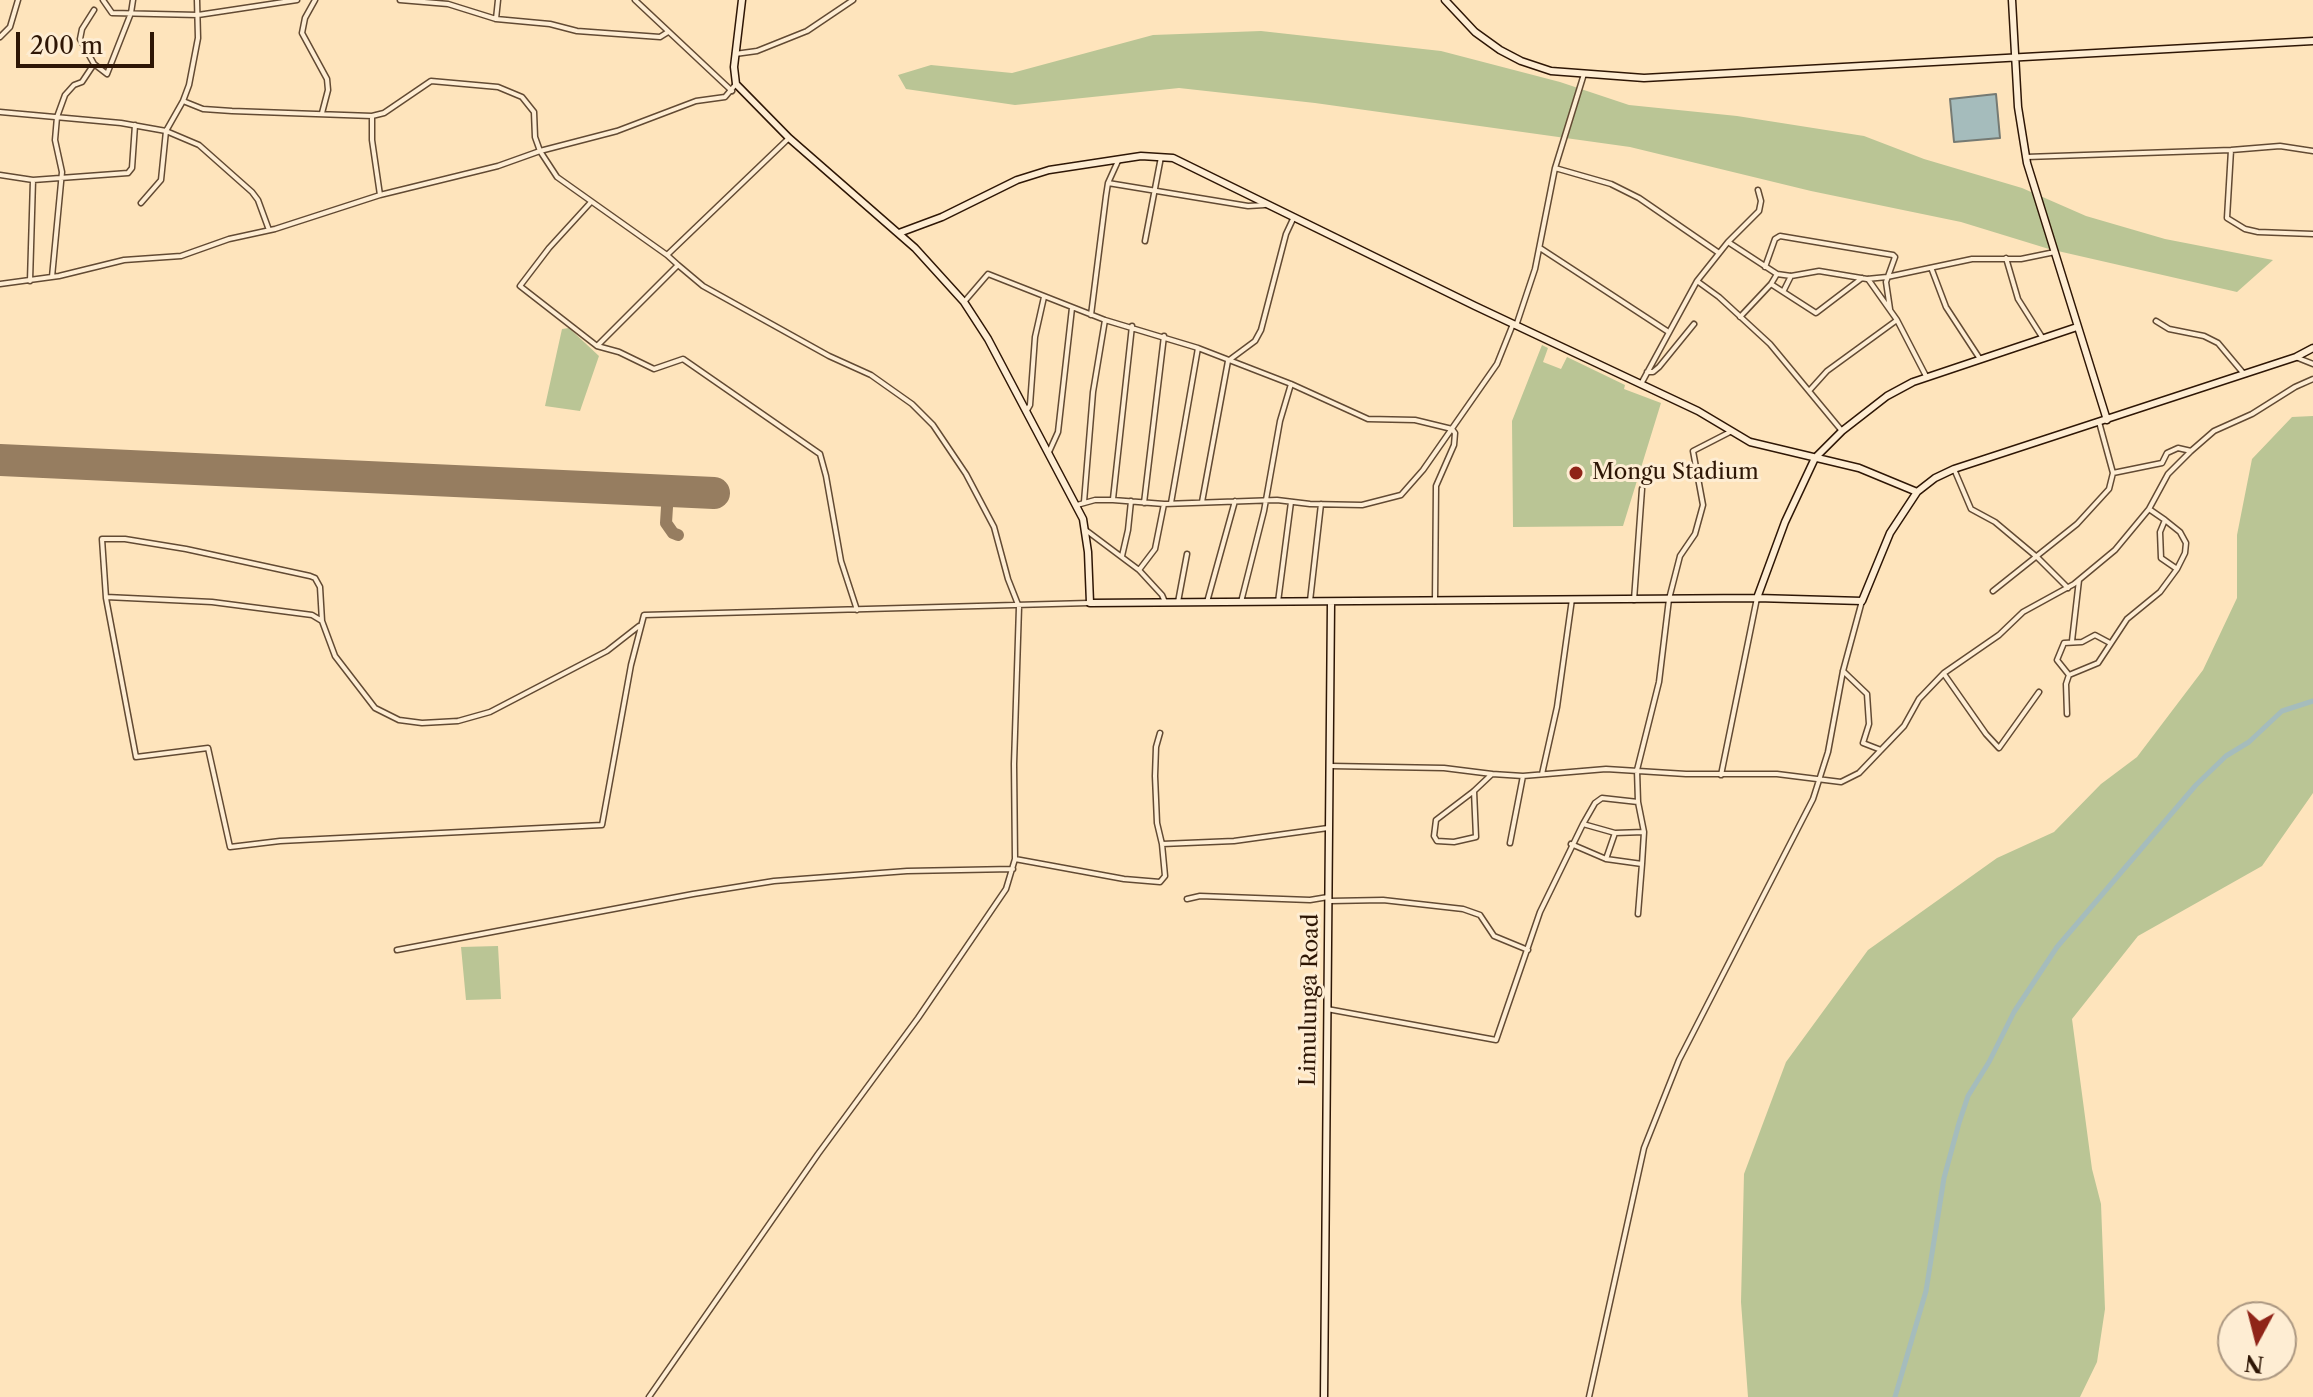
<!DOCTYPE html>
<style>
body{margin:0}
#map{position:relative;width:2313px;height:1397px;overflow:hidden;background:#fee4bc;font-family:"Libre Caslon Text",serif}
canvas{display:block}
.north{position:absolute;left:2217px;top:1301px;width:80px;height:80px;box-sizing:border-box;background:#feedd3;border:2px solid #ab9781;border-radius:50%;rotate:187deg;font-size:22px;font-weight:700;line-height:32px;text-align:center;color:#2e1605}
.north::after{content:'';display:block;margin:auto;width:28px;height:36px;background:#8f2418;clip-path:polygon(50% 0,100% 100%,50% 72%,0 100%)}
.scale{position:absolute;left:16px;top:32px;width:138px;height:36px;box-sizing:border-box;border:4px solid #2e1605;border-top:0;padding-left:10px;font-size:24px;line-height:28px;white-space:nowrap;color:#2e1605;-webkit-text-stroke:6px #feedd3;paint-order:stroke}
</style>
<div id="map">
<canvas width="2313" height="1397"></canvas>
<div class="north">N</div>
<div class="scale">200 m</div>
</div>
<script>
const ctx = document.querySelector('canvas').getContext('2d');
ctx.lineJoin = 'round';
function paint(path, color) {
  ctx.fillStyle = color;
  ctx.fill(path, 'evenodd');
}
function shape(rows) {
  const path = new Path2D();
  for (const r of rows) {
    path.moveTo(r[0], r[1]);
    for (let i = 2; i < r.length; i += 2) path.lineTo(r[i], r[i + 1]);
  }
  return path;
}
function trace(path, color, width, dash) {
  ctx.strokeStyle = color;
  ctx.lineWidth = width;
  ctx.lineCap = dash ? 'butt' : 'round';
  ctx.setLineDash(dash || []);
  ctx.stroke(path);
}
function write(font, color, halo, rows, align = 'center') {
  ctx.font = font + ' "Libre Caslon Text",serif';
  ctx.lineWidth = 6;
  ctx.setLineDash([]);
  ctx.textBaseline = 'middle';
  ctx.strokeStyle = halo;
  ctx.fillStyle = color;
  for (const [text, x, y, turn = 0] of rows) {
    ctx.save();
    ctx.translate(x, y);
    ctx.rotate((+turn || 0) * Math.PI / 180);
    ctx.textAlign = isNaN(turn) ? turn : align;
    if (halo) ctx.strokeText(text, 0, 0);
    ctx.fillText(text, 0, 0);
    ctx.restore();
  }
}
paint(shape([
 [1261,31,1441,51,1560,82,1629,105,1737,116,1864,136,1924,159,2022,188,2086,216,2165,239,2273,260,2237,292,2049,249,1961,222,1811,191,1630,147,1315,103,1179,88,1015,105,906,89,898,75,931,65,1012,73,1153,35],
 [569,328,599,356,580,411,545,406,562,329],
 [1542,345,1548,348,1543,362,1561,369,1567,357,1625,385,1624,389,1661,403,1623,526,1513,527,1512,421],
 [2313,416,2313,793,2262,866,2138,936,2072,1019,2092,1169,2101,1204,2105,1309,2097,1362,2080,1397,1748,1397,1741,1302,1744,1174,1786,1062,1868,950,1997,858,2054,832,2101,784,2137,757,2203,670,2237,598,2237,535,2252,459,2292,417],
 [498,946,501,999,466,1000,461,947]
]), '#bac595');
const water = shape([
 [1996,94,2000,138,1954,142,1950,99,1996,94]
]);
paint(water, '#a5bcbc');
trace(water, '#757a73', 2);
trace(shape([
 [1895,1397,1926,1291,1944,1178,1959,1123,1968,1096,1989,1062,2014,1012,2057,947,2196,785,2226,756,2249,742,2282,711,2313,701]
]), '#a5bcbc', 5);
trace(shape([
 [668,491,666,523,673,533,678,535]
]), '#967d60', 12);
trace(shape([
 [0,460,714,493]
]), '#967d60', 32);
const street = shape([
 [103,0,112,13,198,15,297,0],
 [315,0,305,18,302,33,327,79,328,90,322,113],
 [400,0,448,4,496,19,550,24,577,31,660,37,668,32],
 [635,0,732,91],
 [94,10,82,29,80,39,94,64,107,74,131,13,133,0],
 [496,19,498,0],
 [0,37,10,27,18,0],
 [735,54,757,51,807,31,853,0],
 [183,101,189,85,198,38,197,0],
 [0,112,121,123,166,131,183,101,203,109,232,111,372,116],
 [2231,150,2227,218,2245,229,2258,232,2313,234],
 [2026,157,2231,150,2280,146,2313,151],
 [1555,168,1611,184,1639,198,1719,253],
 [0,175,33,180],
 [1108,183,1248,206,1265,205],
 [380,195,372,140,372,116,384,113,431,81,498,87,522,97,534,112,535,137,540,151,557,177,667,255,789,138],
 [591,202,549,248,520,286,597,346,678,265,667,255],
 [141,203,161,180,166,131,199,145,252,192,258,200,269,230],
 [1145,241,1161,157],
 [1728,242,1777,274,1791,276,1819,271,1867,279,1887,277,1972,259,2021,259,2055,252],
 [1540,248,1667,331],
 [2006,258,2018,299,2042,337],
 [1765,267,1775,239,1780,236,1893,255,1895,257,1886,282,1890,309],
 [1932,270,1946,307,1980,359],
 [52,277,62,172,55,140,57,117,65,95,74,85,82,82,94,64],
 [1868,279,1897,320,1926,376],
 [30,281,33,180,128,173,132,168,135,125],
 [1697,281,1719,297,1770,344,1842,431],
 [0,284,59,276,124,260,181,256,229,239,275,229,380,195,498,166,540,151,617,131,696,101,725,97,736,84],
 [1771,284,1816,313,1862,278],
 [1784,290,1791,276],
 [964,302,988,274,1105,320,1198,348,1291,384,1368,419,1415,420,1452,429,1455,433,1454,445,1436,486,1435,601],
 [1091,315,1106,196,1108,183,1118,161],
 [1740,317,1771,284,1777,274],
 [2156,321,2169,329,2204,336,2218,343,2244,374],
 [1516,326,1535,269,1555,168,1584,74],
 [597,346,619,352,654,369,683,359,820,454,826,476,841,561,857,610],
 [2298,358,2313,364],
 [1647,372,1653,372,1659,367,1694,324],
 [1641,384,1697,281,1728,242,1759,211,1761,201,1758,190],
 [1809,391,1827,371,1897,320],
 [1026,412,1030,405,1035,337,1044,297],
 [1049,452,1058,432,1072,308],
 [1954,469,1971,509,1995,522,2038,558,2068,588],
 [2113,473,2162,463,2167,453,2178,448,2191,451],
 [1113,499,1132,326],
 [1084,502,1093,392,1105,320],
 [1202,502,1228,361,1255,341,1261,330,1286,234,1293,219],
 [1144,503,1164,336],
 [1171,503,1198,348],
 [1077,505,1095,500,1113,500,1164,504,1277,500,1310,504,1362,505,1401,495,1423,470,1497,364,1513,324],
 [2165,520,2180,532,2186,543,2185,553,2177,569],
 [1087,531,1139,570,1162,595,1165,602],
 [1122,556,1128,530,1131,501],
 [1139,570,1155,549,1164,504],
 [1993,591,2077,524,2109,489,2113,473,2099,422],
 [106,597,212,602,312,615,322,621,335,656,375,708,399,720,422,723,458,721,490,712,607,651,639,626],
 [1634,600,1642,489],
 [1310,601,1321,504],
 [1178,602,1187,554],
 [1207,602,1235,501],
 [1241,602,1264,511,1280,421,1291,384],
 [1278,602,1291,502],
 [322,621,320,587,315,578,310,576,186,549,125,539,102,539,106,598,136,757,208,748,230,847,280,841,602,825,631,665,644,615,1089,603],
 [2072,641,2079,580],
 [1843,671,1867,694,1869,724,1863,743,1881,750],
 [1944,674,1986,734,1999,748,2039,692],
 [2069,675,2057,660,2064,643,2082,642,2095,635,2110,643],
 [2067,714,2066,684,2069,675,2098,663,2127,619,2160,592,2177,569,2161,558,2160,532,2165,520,2149,509],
 [1160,733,1156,747,1155,776,1157,823,1162,844,1234,841,1328,828],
 [1331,766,1444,768,1492,774],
 [1542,774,1557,707,1572,599],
 [1721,775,1757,598],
 [1474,791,1476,837,1454,842,1437,841,1434,836,1436,820,1474,791,1492,774,1523,776,1606,769,1686,774,1777,774,1841,782,1859,773,1904,726,1919,699,1944,673,1999,635,2023,612,2074,584,2115,550,2149,509,2168,474,2191,451,2214,431,2252,414,2295,387,2313,379],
 [1638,802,1602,798,1595,803,1583,824,1615,833,1644,832,1638,802,1637,770,1659,682,1669,599,1680,556,1695,534,1703,505,1693,451,1730,432],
 [1510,843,1523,776],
 [1571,844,1606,859,1642,864,1638,914],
 [1015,859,1124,879,1160,882,1165,876,1162,844],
 [1606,859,1615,833],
 [1642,864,1644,832],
 [1187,899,1200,896,1310,900,1328,897],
 [1330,901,1383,900,1463,909,1480,915,1494,936,1528,950],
 [397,950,693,894,774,881,907,871,1013,869],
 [1327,1009,1496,1040,1540,912,1583,824],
 [649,1397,818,1154,918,1018,1006,889,1015,859,1014,764,1019,607,1008,579,994,527,966,474,933,425,912,404,871,375,829,356,703,286,678,265],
 [1589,1397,1644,1148,1679,1060,1813,799,1828,752,1843,671,1862,601]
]);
const secondary = shape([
 [742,0,734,67,736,84,789,138,915,248,964,302,988,339,1083,519,1088,552,1090,603,1757,598,1862,601,1890,533,1917,492,1935,478,1954,469,2296,357,2313,348],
 [1445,0,1475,32,1500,50,1521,61,1551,71,1644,78,2313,41],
 [2012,0,2018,107,2027,163,2107,420],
 [899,233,942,217,1017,180,1049,170,1141,156,1173,158,1475,306,1698,411,1750,442,1859,468,1917,492],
 [1757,598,1785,522,1815,458,1842,431,1887,396,1913,382,2077,327],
 [1324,1397,1331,603]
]);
trace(street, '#624a33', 7);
trace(secondary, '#2e1605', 9);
trace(street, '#feedd3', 4);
trace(secondary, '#feedd3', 6);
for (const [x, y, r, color] of [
 [1576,473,8,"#8f2418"]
]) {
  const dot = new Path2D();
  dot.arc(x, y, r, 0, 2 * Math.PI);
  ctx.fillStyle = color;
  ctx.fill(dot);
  trace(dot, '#feedd3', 3);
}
write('22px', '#2e1605', '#feedd3', [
 ["Mongu Stadium",1592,473]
], 'left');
write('22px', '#2e1605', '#feedd3', [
 ["Limulunga Road",1310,1000,-89]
]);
</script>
